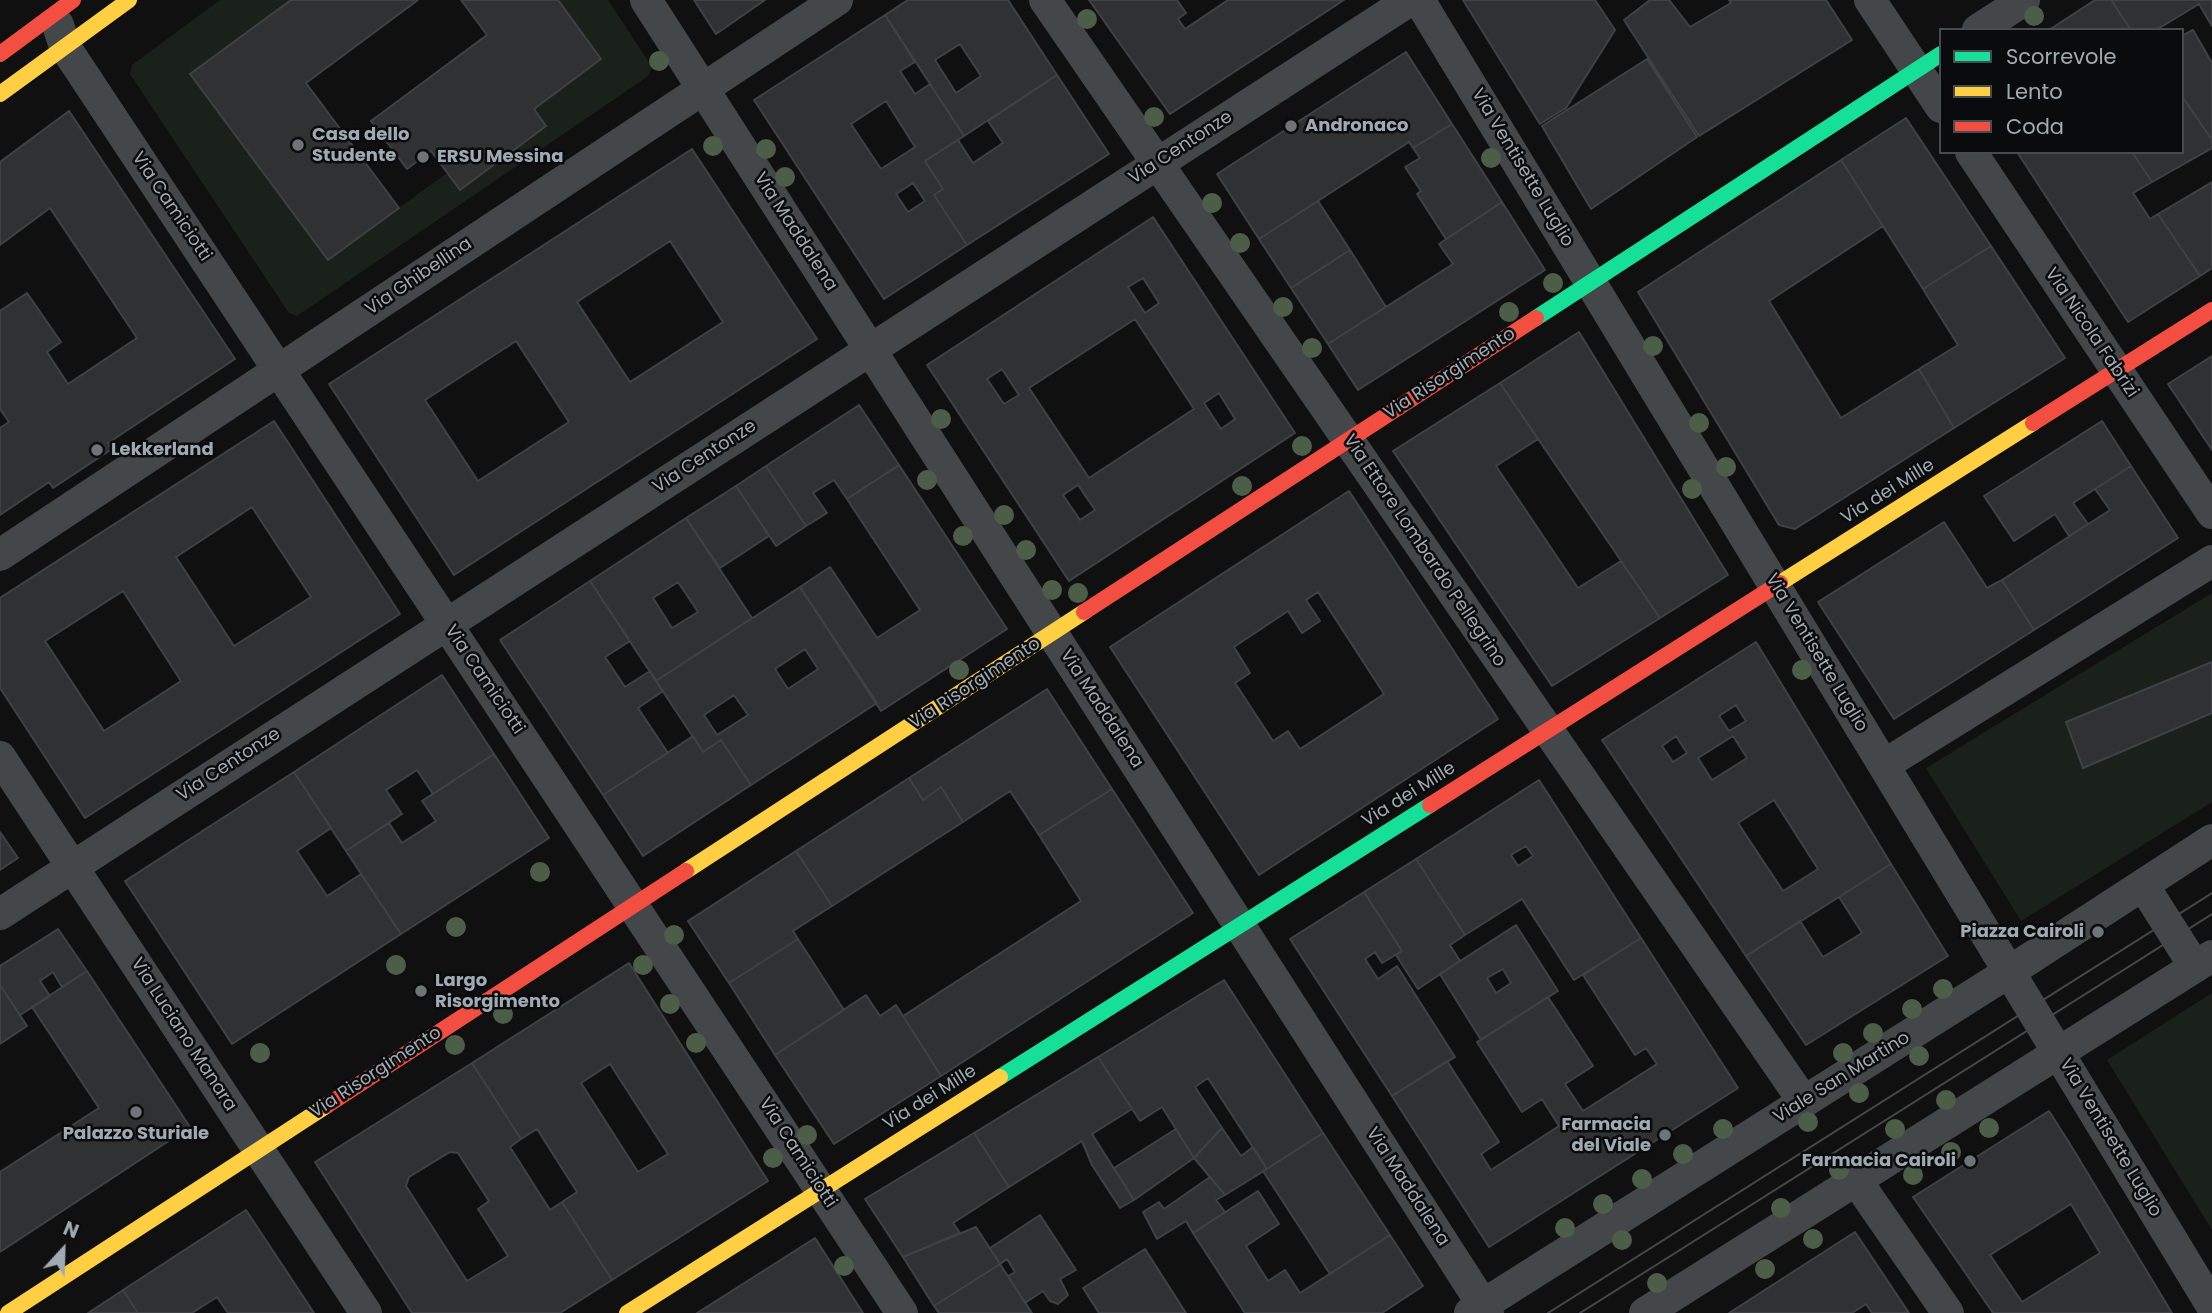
<!DOCTYPE html>
<style>
body{margin:0}
#map{position:relative;width:2212px;height:1313px;overflow:hidden;background:#101010;font-family:Poppins,sans-serif}
canvas{display:block}
.legend{position:absolute;left:1939px;top:28px;width:245px;height:126px;box-sizing:border-box;background:#0a0b0c;border:2px solid #464b4e;margin:0;padding:9px 12px;list-style:none;font-size:21px;color:#a0aab2}
.legend li{display:flex;align-items:center;gap:14px;height:35px}
.legend b{width:35px;border:2px solid #464b4e}
.north{position:absolute;left:28px;top:1215px;width:70px;height:70px;-webkit-text-stroke:5px #0a0b0c;paint-order:stroke;rotate:22deg;font-size:19px;font-weight:700;line-height:28px;text-align:center;color:#a0aab2}
.north::after{content:'';display:block;margin:auto;width:24px;height:32px;background:#a0aab2;clip-path:polygon(50% 0,100% 100%,50% 72%,0 100%)}
</style>
<div id="map">
<canvas width="2212" height="1313"></canvas>
<ul class="legend">
<li><b style="height:9px;background:#16e098"></b>Scorrevole</li>
<li><b style="height:9px;background:#ffcf43"></b>Lento</li>
<li><b style="height:9px;background:#f24e42"></b>Coda</li>
</ul>
<div class="north">N</div>
</div>
<script>
const ctx = document.querySelector('canvas').getContext('2d');
ctx.lineJoin = 'round';
function paint(path, color) {
  ctx.fillStyle = color;
  ctx.fill(path, 'evenodd');
}
function shape(rows) {
  const path = new Path2D();
  for (const r of rows) {
    path.moveTo(r[0], r[1]);
    for (let i = 2; i < r.length; i += 2) path.lineTo(r[i], r[i + 1]);
  }
  return path;
}
function trace(path, color, width, dash) {
  ctx.strokeStyle = color;
  ctx.lineWidth = width;
  ctx.lineCap = dash ? 'butt' : 'round';
  ctx.setLineDash(dash || []);
  ctx.stroke(path);
}
function write(font, color, halo, rows, align = 'center') {
  ctx.font = font + ' Poppins,sans-serif';
  ctx.lineWidth = 5;
  ctx.setLineDash([]);
  ctx.textBaseline = 'middle';
  ctx.strokeStyle = halo;
  ctx.fillStyle = color;
  for (const [text, x, y, turn = 0] of rows) {
    ctx.save();
    ctx.translate(x, y);
    ctx.rotate((+turn || 0) * Math.PI / 180);
    ctx.textAlign = isNaN(turn) ? turn : align;
    if (halo) ctx.strokeText(text, 0, 0);
    ctx.fillText(text, 0, 0);
    ctx.restore();
  }
}
paint(shape([
 [220,0,291,0,329,259,447,173,460,189,546,126,534,109,601,59,558,0,608,0,652,67,649,75,641,81,297,316,289,313,130,74,132,65],
 [2212,593,2212,662,2066,722,2084,768,2212,713,2212,802,2021,921,1926,768],
 [2212,993,2212,1230,2107,1060]
]), '#1a211a');
const building = shape([
 [291,0,418,0,306,83,399,208,328,260,190,74,291,0],
 [461,0,558,0,601,59,534,109,546,126,460,190,431,151,407,169,371,121,487,35,461,0],
 [694,0,765,0,716,34,694,0],
 [908,0,1008,0,1057,75,964,136,885,15,908,0],
 [960,44,981,76,956,93,935,60,960,44],
 [1089,0,1177,0,1186,13,1178,19,1185,29,1228,0,1344,0,1170,114,1089,0],
 [1463,0,1595,0,1615,30,1566,108,1540,124,1463,0],
 [1650,0,1669,0,1690,27,1731,3,1729,0,1826,0,1852,40,1699,136,1624,20,1650,0],
 [2095,0,2111,0,2131,30,2049,30,2095,0],
 [2111,0,2212,0,2212,26,2199,4,2156,30,2131,30,2111,0],
 [885,15,915,62,900,71,915,94,930,84,964,136,925,161,943,189,934,195,967,245,884,299,754,100,885,15],
 [886,101,915,147,881,169,851,124,886,101],
 [913,183,925,201,908,212,896,194,913,183],
 [2193,30,2212,63,2212,140,2182,96,2182,36,2193,30],
 [1406,52,1452,124,1413,148,1409,142,1259,239,1217,174,1406,52],
 [1647,59,1697,137,1591,209,1542,126,1647,59],
 [1057,75,1109,154,967,245,934,195,943,189,925,161,958,140,973,163,1003,143,988,121,1057,75],
 [2182,96,2212,140,2212,148,2152,182,2132,152,2182,152,2182,96],
 [69,111,235,359,108,443,112,449,53,488,49,482,0,515,0,428,9,422,0,409,0,311,27,293,61,342,47,352,68,384,137,338,50,208,0,245,0,162,69,111],
 [1906,118,1991,246,1923,289,1841,160,1906,118],
 [1452,124,1502,202,1446,239,1417,194,1421,191,1405,167,1420,158,1413,148,1452,124],
 [692,149,817,339,454,575,329,384,692,149],
 [670,241,723,322,630,382,577,302,670,241],
 [516,341,569,422,478,481,425,400,516,341],
 [2017,152,2132,152,2152,182,2133,193,2150,219,2158,214,2200,276,2128,322,2017,152],
 [1841,160,1883,226,1769,301,1841,418,1919,369,1954,428,1795,529,1779,525,1638,292,1841,160],
 [2212,182,2212,268,2200,276,2158,214,2212,182],
 [1318,201,1350,250,1291,288,1259,239,1318,201],
 [1502,202,1545,270,1358,390,1328,344,1453,264,1439,244,1502,202],
 [1153,217,1295,433,1069,581,927,365,1153,217],
 [1143,278,1159,303,1145,313,1128,287,1143,278],
 [1135,319,1194,409,1089,478,1029,388,1135,319],
 [1002,369,1019,395,1004,404,987,379,1002,369],
 [1219,393,1235,419,1221,429,1204,403,1219,393],
 [1078,485,1095,510,1080,520,1063,495,1078,485],
 [1991,246,2065,358,1954,428,1919,369,1958,345,1923,289,1991,246],
 [1350,250,1386,307,1328,344,1291,288,1350,250],
 [1579,332,1728,575,1660,618,1500,383,1579,332],
 [2212,356,2212,450,2168,384,2212,356],
 [1500,383,1538,439,1496,466,1578,588,1621,561,1660,618,1552,686,1393,451,1500,383],
 [859,405,899,465,847,499,834,480,813,493,827,513,806,526,766,466,859,405],
 [274,421,400,614,85,818,0,688,0,598,274,421],
 [252,507,311,597,234,646,176,557,252,507],
 [123,591,181,681,104,731,45,641,123,591],
 [2102,421,2131,466,2073,503,2088,524,2069,536,2055,514,2014,541,1984,496,2102,421],
 [899,465,1007,629,881,711,800,587,830,567,877,638,920,610,847,499,899,465],
 [766,466,806,526,776,546,736,486,766,466],
 [2131,466,2178,538,2034,630,2002,580,2110,510,2095,489,2131,466],
 [736,486,769,536,720,568,686,518,736,486],
 [1349,491,1498,719,1259,875,1110,647,1349,491],
 [1318,592,1384,694,1300,749,1288,731,1273,741,1235,683,1250,673,1234,647,1288,611,1302,633,1320,621,1306,600,1318,592],
 [686,518,752,618,656,681,590,581,686,518],
 [678,582,698,612,672,628,653,598,678,582],
 [1944,522,1987,588,2002,580,2034,630,1894,719,1818,602,1944,522],
 [590,581,630,641,605,657,625,687,650,671,663,691,638,708,668,753,603,795,500,640,590,581],
 [800,587,877,703,751,785,721,740,703,752,656,681,800,587],
 [805,649,818,669,788,689,775,669,805,649],
 [734,695,748,715,717,735,704,715,734,695],
 [1756,642,1891,864,1746,956,1602,740,1756,642],
 [1736,705,1746,721,1729,731,1719,716,1736,705],
 [1676,736,1687,753,1673,762,1662,746,1676,736],
 [1733,736,1747,758,1712,780,1698,758,1733,736],
 [1774,800,1818,869,1783,891,1738,823,1774,800],
 [2212,662,2212,713,2083,768,2066,722,2212,662],
 [442,675,494,754,433,794,417,770,386,790,402,814,346,851,294,772,442,675],
 [1047,689,1112,789,1039,835,1010,791,963,822,941,787,923,800,909,778,1047,689],
 [693,736,703,752,721,740,751,785,643,856,603,795,693,736],
 [494,754,549,838,401,934,346,851,389,823,402,843,436,821,422,801,494,754],
 [294,772,331,828,297,851,327,896,361,874,401,934,232,1044,125,881,294,772],
 [909,778,923,800,941,787,963,822,832,906,796,851,909,778],
 [1539,780,1641,938,1574,980,1522,899,1465,935,1416,859,1539,780],
 [1526,846,1533,856,1518,866,1511,855,1526,846],
 [1112,789,1193,913,941,1076,903,1016,1081,901,1039,835,1112,789],
 [0,832,18,858,0,870,0,832],
 [796,851,832,906,793,931,798,939,729,983,688,921,796,851],
 [1416,859,1465,935,1450,945,1460,961,1418,989,1396,955,1402,951,1364,892,1416,859],
 [1891,864,1948,956,1806,1045,1746,956,1800,921,1823,957,1862,933,1839,897,1891,864],
 [1364,892,1402,951,1382,963,1375,952,1365,959,1378,979,1397,966,1455,1057,1392,1096,1290,939,1364,892],
 [1516,925,1558,991,1481,1040,1440,974,1516,925],
 [1503,969,1511,983,1496,993,1487,978,1503,969],
 [58,929,87,971,62,987,53,972,40,981,50,996,20,1015,0,985,0,966,58,929],
 [1641,938,1738,1088,1489,1247,1392,1096,1447,1061,1499,1142,1481,1154,1491,1170,1559,1126,1542,1099,1522,1112,1477,1042,1548,997,1593,1066,1565,1084,1583,1111,1657,1064,1646,1048,1635,1055,1583,975,1641,938],
 [798,939,844,1010,775,1055,729,983,798,939],
 [629,963,768,1181,612,1280,562,1202,577,1192,537,1129,521,1139,472,1063,629,963],
 [610,1064,668,1154,638,1172,581,1083,610,1064],
 [87,971,190,1127,0,1252,0,1172,99,1108,32,1007,87,971],
 [1224,980,1323,1133,1267,1169,1208,1078,1195,1087,1222,1128,1194,1158,1162,1107,1140,1121,1098,1057,1224,980],
 [0,985,27,1026,0,1044,0,985],
 [866,995,880,1016,896,1005,941,1076,834,1144,775,1055,866,995],
 [1098,1057,1132,1109,1092,1134,1134,1200,1120,1208,1092,1165,1082,1141,1009,1187,974,1133,1098,1057],
 [472,1063,521,1139,510,1147,550,1210,562,1202,612,1280,560,1313,412,1313,315,1162,472,1063],
 [450,1152,458,1153,489,1201,478,1209,508,1256,467,1281,406,1186,409,1177,450,1152],
 [2049,1111,2070,1144,2172,1313,1993,1313,1913,1197,2049,1111],
 [2071,1204,2100,1253,2022,1302,1990,1255,2071,1204],
 [1222,1128,1241,1156,1253,1147,1267,1169,1225,1195,1194,1158,1222,1128],
 [1176,1129,1194,1158,1134,1200,1114,1168,1176,1129],
 [974,1133,1009,1187,953,1223,960,1233,903,1257,865,1199,974,1133],
 [1323,1133,1390,1235,1330,1274,1263,1171,1323,1133],
 [1210,1177,1225,1195,1216,1200,1225,1212,1193,1233,1186,1221,1157,1239,1143,1212,1159,1202,1164,1209,1210,1177],
 [1258,1191,1279,1224,1246,1246,1268,1281,1285,1270,1300,1293,1390,1235,1423,1286,1382,1313,1245,1313,1193,1233,1258,1191],
 [246,1210,314,1313,228,1313,217,1297,192,1313,138,1313,123,1290,246,1210],
 [1040,1215,1076,1270,1060,1279,1068,1295,1058,1304,1050,1301,1043,1291,1025,1303,1008,1276,1015,1272,1007,1259,1000,1264,990,1248,1040,1215],
 [976,1227,1000,1264,934,1306,903,1257,976,1227],
 [1855,1232,1909,1313,1872,1313,1866,1304,1852,1313,1729,1313,1855,1232],
 [815,1238,863,1313,697,1313,757,1275,815,1238],
 [1145,1249,1186,1313,1099,1313,1083,1288,1145,1249],
 [1000,1264,1032,1313,939,1313,934,1306,1000,1264],
 [123,1290,138,1313,88,1313,111,1298,123,1290]
]);
paint(building, '#303133');
trace(building, '#3e4244', 2);
trace(shape([
 [646,0,1488,1313],
 [1045,0,1804,1102],
 [1419,0,2212,1306],
 [1870,0,1941,107],
 [58,25,65,47,902,1313],
 [1978,30,2024,0],
 [1971,152,2212,513],
 [0,555,837,0],
 [0,757,366,1313],
 [1884,765,2212,561],
 [2143,885,2195,967],
 [0,914,1410,0],
 [1856,1180,1948,1313],
 [1470,1313,2009,972,2212,840],
 [1645,1313,2212,956]
]), '#444749', 32);
trace(shape([
 [1536,318,1941,54],
 [1000,1077,1430,805]
]), '#16e098', 16);
trace(shape([
 [0,94,129,0],
 [1780,583,2033,423],
 [686,871,1084,612],
 [8,1313,326,1106],
 [627,1313,1000,1077]
]), '#ffcf43', 16);
trace(shape([
 [0,54,73,0],
 [2033,423,2212,310],
 [1084,612,1536,318],
 [1430,805,1780,583],
 [326,1106,686,871]
]), '#f24e42', 16);
trace(shape([
 [1548,1313,2212,893],
 [1580,1313,2212,914]
]), '#454749', 2);
ctx.fillStyle = '#4c5e48';
for (const [x, y] of [
 [2034,16],
 [1087,19],
 [659,61],
 [1154,117],
 [713,146],
 [766,149],
 [1491,158],
 [785,177],
 [1212,203],
 [1240,243],
 [1553,283],
 [1283,307],
 [1509,312],
 [1653,346],
 [1312,348],
 [941,419],
 [1699,423],
 [1302,446],
 [1726,467],
 [927,480],
 [1242,486],
 [1692,489],
 [1004,515],
 [963,536],
 [1026,550],
 [1052,590],
 [1078,593],
 [959,670],
 [1802,670],
 [540,872],
 [456,927],
 [674,935],
 [396,965],
 [643,965],
 [1943,989],
 [670,1004],
 [1912,1009],
 [503,1014],
 [1873,1033],
 [696,1043],
 [455,1045],
 [260,1053],
 [1843,1053],
 [1919,1056],
 [1859,1093],
 [1946,1100],
 [1808,1122],
 [1989,1128],
 [1723,1129],
 [1895,1129],
 [807,1135],
 [1951,1152],
 [1683,1154],
 [773,1158],
 [1839,1170],
 [1913,1175],
 [1642,1179],
 [1603,1204],
 [1781,1208],
 [1565,1228],
 [1813,1239],
 [1622,1240],
 [844,1266],
 [1765,1269],
 [1657,1283]
]) {
  ctx.beginPath();
  ctx.arc(x, y, 10, 0, 2 * Math.PI);
  ctx.fill();
}
for (const [x, y, r, color] of [
 [1291,126,7,"#6e7479"],
 [298,145,7,"#6e7479"],
 [423,157,7,"#6e7479"],
 [97,450,7,"#6e7479"],
 [2098,932,7,"#6e7479"],
 [421,991,7,"#6e7479"],
 [136,1112,7,"#6e7479"],
 [1665,1135,7,"#6e7479"],
 [1970,1161,7,"#6e7479"]
]) {
  const dot = new Path2D();
  dot.arc(x, y, r, 0, 2 * Math.PI);
  ctx.fillStyle = color;
  ctx.fill(dot);
  trace(dot, '#0a0b0c', 2.5);
}
write('bold 18px', '#a0aab2', '#0a0b0c', [
 ["Andronaco",1305,126],
 ["Casa dello",312,135],
 ["Studente",312,156],
 ["ERSU Messina",437,157],
 ["Lekkerland",111,450],
 ["Piazza Cairoli",2084,932,"right"],
 ["Largo",435,981],
 ["Risorgimento",435,1002],
 ["Farmacia",1651,1125,"right"],
 ["del Viale",1651,1146,"right"],
 ["Palazzo Sturiale",136,1134,"center"],
 ["Farmacia Cairoli",1956,1161,"right"]
], 'left');
write('18px', '#a0aab2', '#0a0b0c', [
 ["Via Centonze",1181,148,-33],
 ["Via Ventisette Luglio",1522,168,59],
 ["Via Camiciotti",171,207,56],
 ["Via Maddalena",795,232,57],
 ["Via Ghibellina",419,277,-34],
 ["Via Nicola Fabrizi",2091,333,56],
 ["Via Risorgimento",1450,374,-33],
 ["Via Centonze",705,457,-33],
 ["Via dei Mille",1888,492,-32],
 ["Via Ettore Lombardo Pellegrino",1424,551,56],
 ["Via Ventisette Luglio",1816,653,59],
 ["Via Camiciotti",484,680,56],
 ["Via Risorgimento",975,684,-33],
 ["Via Maddalena",1101,709,57],
 ["Via Centonze",229,765,-33],
 ["Via dei Mille",1409,795,-32],
 ["Via Luciano Manara",183,1035,57],
 ["Via Risorgimento",376,1073,-33],
 ["Viale San Martino",1842,1078,-32],
 ["Via dei Mille",930,1098,-32],
 ["Via Ventisette Luglio",2110,1138,59],
 ["Via Camiciotti",797,1153,57],
 ["Via Maddalena",1407,1187,57]
]);
</script>
